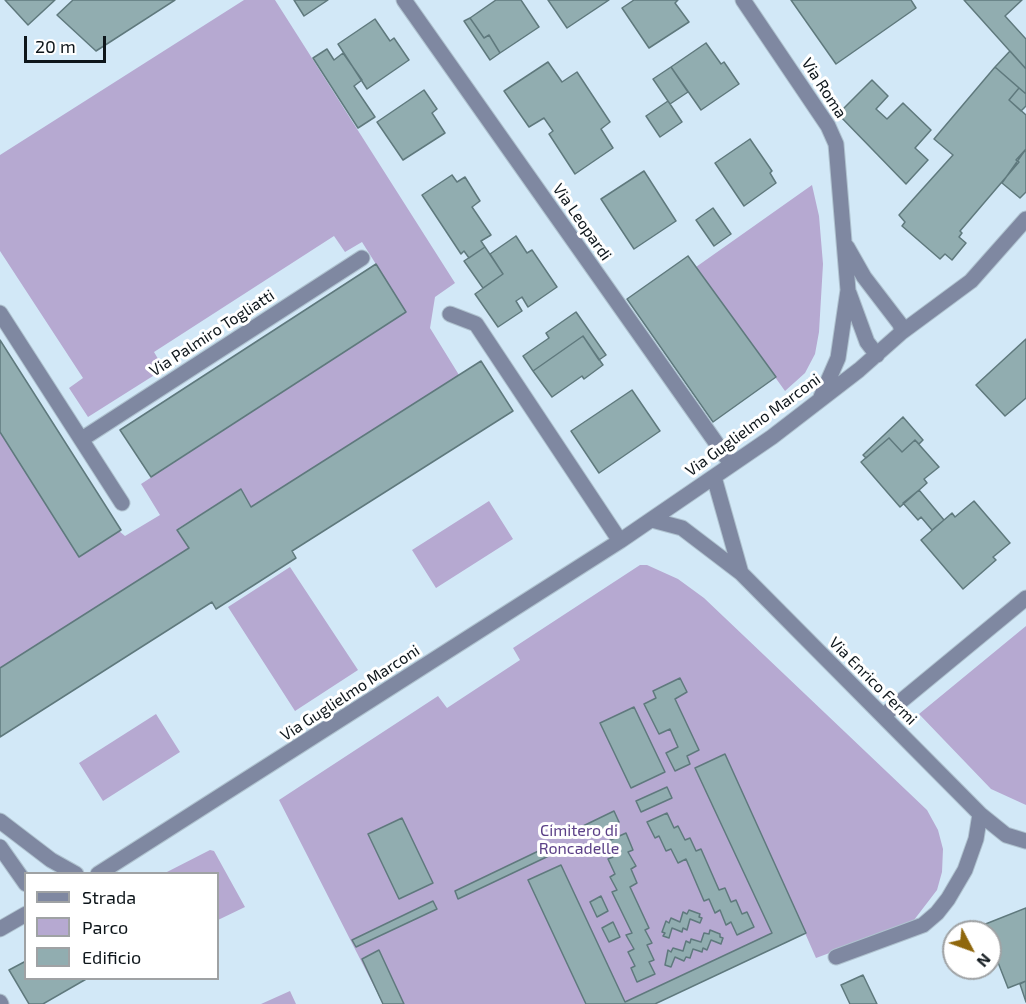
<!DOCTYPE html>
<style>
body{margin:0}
#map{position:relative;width:1026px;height:1004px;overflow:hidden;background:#d2e8f7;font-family:"Exo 2",sans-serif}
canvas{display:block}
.legend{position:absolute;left:24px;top:872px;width:195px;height:108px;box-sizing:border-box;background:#fff;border:2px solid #9fa2a4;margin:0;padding:8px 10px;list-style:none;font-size:18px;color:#0e161b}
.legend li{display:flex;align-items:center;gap:12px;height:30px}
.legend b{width:30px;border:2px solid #9fa2a4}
.north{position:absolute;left:942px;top:920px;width:60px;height:60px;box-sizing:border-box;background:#fff;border:2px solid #9fa2a4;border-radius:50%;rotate:131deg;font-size:16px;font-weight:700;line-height:24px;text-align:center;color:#0e161b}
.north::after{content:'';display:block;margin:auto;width:21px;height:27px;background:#8f670d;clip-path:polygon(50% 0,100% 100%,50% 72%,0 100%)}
.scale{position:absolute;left:24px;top:36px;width:82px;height:27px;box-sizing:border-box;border:3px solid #0e161b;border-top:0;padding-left:8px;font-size:18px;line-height:21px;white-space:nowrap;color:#0e161b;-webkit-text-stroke:4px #fff;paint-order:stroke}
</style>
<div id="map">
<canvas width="1026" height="1004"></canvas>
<ul class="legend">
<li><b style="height:8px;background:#7f88a1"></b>Strada</li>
<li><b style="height:16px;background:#b6a9d1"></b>Parco</li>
<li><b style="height:16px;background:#91adb0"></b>Edificio</li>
</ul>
<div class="north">N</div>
<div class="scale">20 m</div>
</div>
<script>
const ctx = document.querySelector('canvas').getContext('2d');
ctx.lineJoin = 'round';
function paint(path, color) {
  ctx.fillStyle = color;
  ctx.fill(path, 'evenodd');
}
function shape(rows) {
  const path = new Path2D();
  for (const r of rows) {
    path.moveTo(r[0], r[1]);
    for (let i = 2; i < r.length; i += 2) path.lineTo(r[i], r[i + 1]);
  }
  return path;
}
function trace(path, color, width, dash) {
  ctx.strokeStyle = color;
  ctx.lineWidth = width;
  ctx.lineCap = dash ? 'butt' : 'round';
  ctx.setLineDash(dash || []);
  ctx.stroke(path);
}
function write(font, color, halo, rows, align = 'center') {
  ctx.font = font + ' "Exo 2",sans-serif';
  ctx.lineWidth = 6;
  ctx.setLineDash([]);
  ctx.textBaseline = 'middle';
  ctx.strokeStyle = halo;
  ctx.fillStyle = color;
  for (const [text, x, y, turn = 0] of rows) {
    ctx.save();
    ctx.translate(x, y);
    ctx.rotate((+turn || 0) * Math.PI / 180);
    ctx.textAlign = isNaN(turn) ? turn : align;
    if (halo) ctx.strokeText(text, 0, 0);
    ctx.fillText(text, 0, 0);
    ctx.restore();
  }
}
paint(shape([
 [244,0,275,0,455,283,435,297,430,328,459,375,251,507,240,490,177,529,189,548,0,668,0,432,125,536,160,515,141,484,406,312,362,242,345,252,334,236,154,352,164,369,88,417,69,388,83,378,0,251,0,155],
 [812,185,819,216,823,264,819,332,815,354,805,373,785,391,696,267],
 [489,501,513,539,436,588,412,550],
 [640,565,647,565,678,579,704,598,927,810,938,830,943,849,942,872,937,890,914,920,894,929,816,958,805,933,655,1004,383,1004,279,800,438,696,447,708,520,660,513,648],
 [290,567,358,670,295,711,228,607],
 [1026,626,1026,805,991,789,919,714],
 [156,714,180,752,103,801,79,763],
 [210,850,214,851,245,907,218,920,218,874,165,873],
 [290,991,296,1004,261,1004]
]), '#b6a9d1');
const building = shape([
 [5,0,55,0,28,25,5,0],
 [73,0,175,0,96,51,57,15,73,0],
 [294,0,328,0,304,16,294,0],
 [496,0,521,0,539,27,500,53,489,35,484,38,470,18,496,0],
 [548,0,609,0,567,28,548,0],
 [634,0,678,0,675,3,689,22,649,48,622,8,634,0],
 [791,0,911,0,916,8,836,64,791,0],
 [964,0,1022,0,1005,16,1026,39,1026,69,964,0],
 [470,18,484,38,489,35,500,53,490,60,464,21,470,18],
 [375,19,390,41,394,38,409,60,367,89,338,44,375,19],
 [706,43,721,64,724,62,739,84,701,110,671,67,706,43],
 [327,49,334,60,343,53,362,80,354,86,375,117,358,128,313,58,327,49],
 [1010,51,1026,69,1026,94,995,67,1010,51],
 [548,62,562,82,577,72,610,122,601,129,613,148,575,174,549,134,553,131,544,118,529,127,504,91,548,62],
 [671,67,688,92,670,104,653,79,671,67],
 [995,67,1019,88,1009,100,1026,115,1026,149,1016,160,1019,162,960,231,962,233,959,237,966,243,952,260,945,254,940,259,902,226,905,222,899,215,953,155,934,139,995,67],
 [872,80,888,96,876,109,887,119,903,103,931,130,915,148,928,160,906,184,838,114,872,80],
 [1019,88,1026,94,1026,106,1021,111,1009,100,1019,88],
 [424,90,437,109,432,113,445,133,403,160,377,122,424,90],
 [668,101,682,122,660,137,646,116,668,101],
 [750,139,772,171,770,173,776,183,744,206,715,163,750,139],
 [1026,149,1026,192,1020,198,1002,183,1026,149],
 [644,171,676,221,634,249,601,199,644,171],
 [452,175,457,182,465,177,480,201,472,207,491,235,481,241,485,247,469,258,464,251,461,254,422,195,452,175],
 [713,208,731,234,714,246,696,220,713,208],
 [516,236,527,253,532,250,557,287,528,307,522,297,516,301,522,311,498,327,475,294,503,274,490,254,516,236],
 [485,247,503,274,483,288,464,261,485,247],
 [688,256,776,377,713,422,627,299,688,256],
 [376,264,406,312,151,477,120,430,376,264],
 [576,312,606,355,599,360,583,336,533,371,523,356,549,338,546,333,576,312],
 [583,336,603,365,584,379,582,376,552,397,533,371,583,336],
 [1026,339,1026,398,1005,416,976,385,1026,339],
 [0,340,121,530,79,557,0,432,0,340],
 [481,361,513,411,292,551,296,558,254,585,216,609,212,602,0,737,0,668,189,548,177,530,241,489,251,507,481,361],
 [632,390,660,431,599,473,571,431,632,390],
 [903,417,923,440,919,444,915,440,902,452,889,438,866,458,863,455,903,417],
 [889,438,902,452,915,440,939,467,924,479,927,483,900,507,861,462,889,438],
 [919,490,944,520,932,530,921,517,918,520,903,503,919,490],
 [974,501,1010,543,993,557,996,560,963,589,921,540,952,513,955,517,974,501],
 [680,678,687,692,675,699,699,750,687,756,690,764,675,771,666,753,678,747,670,729,659,734,644,704,656,698,653,691,680,678],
 [634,707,665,772,631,788,600,723,634,707],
 [725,754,806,933,655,1004,586,1004,528,880,561,865,625,1002,772,933,695,768,725,754],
 [667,787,672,798,641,812,636,801,667,787],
 [614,811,619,822,588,836,583,826,614,811],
 [667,813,674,828,678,826,685,840,690,838,696,851,701,849,719,890,725,888,731,902,736,900,742,914,747,912,754,927,737,935,731,922,726,925,720,910,715,913,709,899,704,901,686,859,678,863,671,849,666,851,659,836,655,838,647,822,667,813],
 [402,818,433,883,399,899,368,834,402,818],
 [626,833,633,850,628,852,636,866,631,869,637,883,630,887,649,928,645,930,652,943,647,945,654,960,649,962,655,974,637,982,631,968,635,966,628,952,634,949,626,935,632,933,612,892,617,890,610,877,615,874,608,859,613,857,606,842,626,833],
 [551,845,555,853,458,899,455,891,551,845],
 [601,896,608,911,597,917,590,902,601,896],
 [433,901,437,909,356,947,352,940,433,901],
 [1026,908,1026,981,1008,988,990,942,990,932,986,932,983,925,1026,908],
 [689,910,700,914,699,917,702,918,700,923,690,919,687,930,683,928,682,932,672,928,669,938,663,936,665,933,662,932,666,921,669,923,671,918,680,922,683,912,687,914,689,910],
 [613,922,620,937,609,942,602,928,613,922],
 [710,930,720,934,720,937,723,938,721,944,711,940,707,950,703,948,702,952,693,949,690,958,686,957,684,961,675,957,671,967,665,965,668,950,671,952,673,948,683,951,686,941,690,943,691,939,701,942,704,933,709,934,710,930],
 [379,950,404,1004,383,1004,362,959,379,950],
 [26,961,26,978,88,978,43,1004,29,1004,9,970,26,961],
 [863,975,877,1004,850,1004,841,985,863,975],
 [1026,981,1026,1002,1020,984,1026,981]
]);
paint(building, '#91adb0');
trace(building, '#5f797d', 1.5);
const minor = shape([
 [404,0,731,464],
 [743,0,828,126,836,144,848,290,838,358,821,397],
 [847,247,864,277,900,324,902,332],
 [849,293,867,342,877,355],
 [0,313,122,503],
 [450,314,476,324,620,541],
 [82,439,362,258],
 [714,477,741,573],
 [652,520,682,528,741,573,980,814,1006,835,1026,841],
 [883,716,1026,598],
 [0,821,51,860,76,874],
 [0,847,26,884],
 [98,874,620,541,772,437,859,370,902,332,971,281,1026,219],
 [0,929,26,914],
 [836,957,923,925,937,913,948,899,965,870,976,839,980,814],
 [0,1002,1,1004]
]);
trace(minor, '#afc2cf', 17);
trace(minor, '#7f88a1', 15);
write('16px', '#0e161b', '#fff', [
 ["Via Roma",824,88,57],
 ["Via Leopardi",582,222,55],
 ["Via Palmiro Togliatti",212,333,-33],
 ["Via Guglielmo Marconi",753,425,-36],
 ["Via Enrico Fermi",873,681,45],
 ["Via Guglielmo Marconi",350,693,-33]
]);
write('16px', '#5c4188', '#fff', [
 ["Cimitero di",579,831],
 ["Roncadelle",579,849]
]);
</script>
